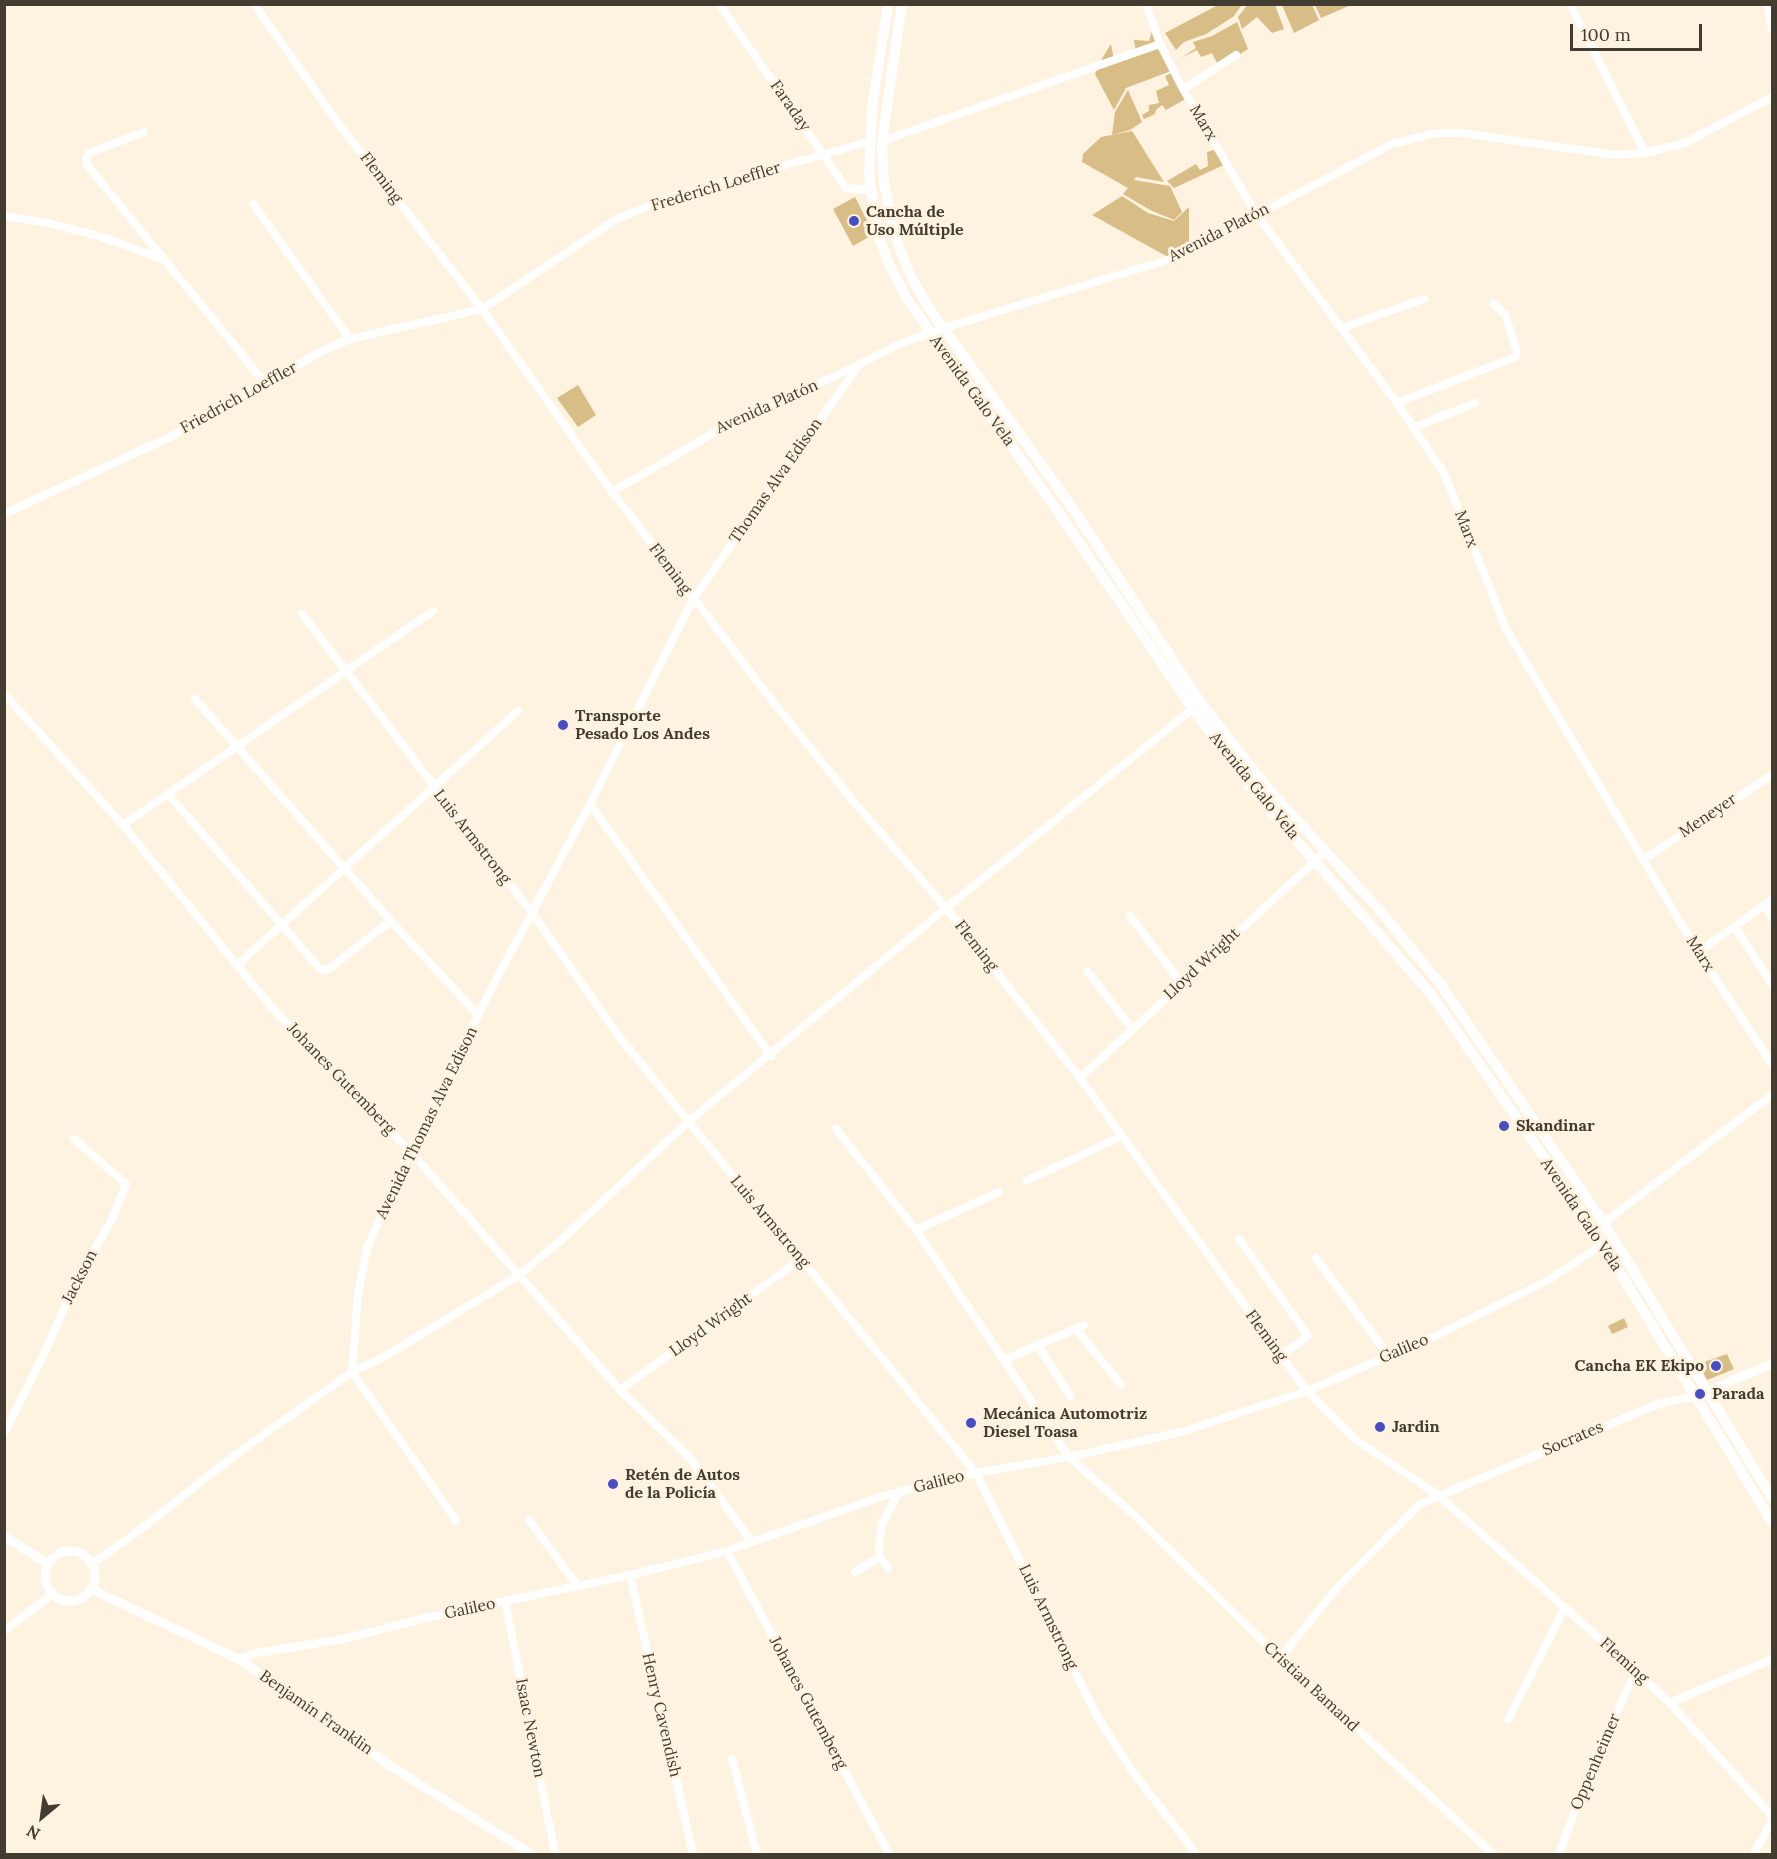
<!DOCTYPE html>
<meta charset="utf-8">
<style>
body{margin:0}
#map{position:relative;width:1777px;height:1859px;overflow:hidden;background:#fdf3e0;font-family:Lora,serif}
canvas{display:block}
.frame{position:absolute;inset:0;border:6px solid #433c30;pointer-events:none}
.north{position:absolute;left:12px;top:1787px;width:60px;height:60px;-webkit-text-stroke:4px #fdf3e0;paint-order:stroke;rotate:209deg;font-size:16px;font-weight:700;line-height:24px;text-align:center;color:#433c30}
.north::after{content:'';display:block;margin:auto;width:21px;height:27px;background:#433c30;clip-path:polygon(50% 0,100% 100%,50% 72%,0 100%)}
.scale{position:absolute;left:1570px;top:24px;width:132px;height:27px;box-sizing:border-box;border:3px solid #433c30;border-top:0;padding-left:8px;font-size:18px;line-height:21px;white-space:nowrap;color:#433c30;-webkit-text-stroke:4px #fdf3e0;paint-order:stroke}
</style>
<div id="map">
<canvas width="1777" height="1859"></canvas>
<div class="frame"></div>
<div class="north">N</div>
<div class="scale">100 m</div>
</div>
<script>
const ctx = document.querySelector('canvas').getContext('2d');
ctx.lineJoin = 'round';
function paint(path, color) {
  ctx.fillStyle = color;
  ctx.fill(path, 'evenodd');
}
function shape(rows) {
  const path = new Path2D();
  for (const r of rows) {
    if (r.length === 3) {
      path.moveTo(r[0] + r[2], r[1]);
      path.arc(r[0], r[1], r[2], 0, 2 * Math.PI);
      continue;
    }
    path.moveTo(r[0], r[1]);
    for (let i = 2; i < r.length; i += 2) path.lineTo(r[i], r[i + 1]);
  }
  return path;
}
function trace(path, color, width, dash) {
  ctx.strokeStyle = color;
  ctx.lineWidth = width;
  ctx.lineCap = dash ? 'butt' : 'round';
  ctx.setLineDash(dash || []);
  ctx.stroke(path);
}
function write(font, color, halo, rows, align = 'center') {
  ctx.font = font + ' Lora,serif';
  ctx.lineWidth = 6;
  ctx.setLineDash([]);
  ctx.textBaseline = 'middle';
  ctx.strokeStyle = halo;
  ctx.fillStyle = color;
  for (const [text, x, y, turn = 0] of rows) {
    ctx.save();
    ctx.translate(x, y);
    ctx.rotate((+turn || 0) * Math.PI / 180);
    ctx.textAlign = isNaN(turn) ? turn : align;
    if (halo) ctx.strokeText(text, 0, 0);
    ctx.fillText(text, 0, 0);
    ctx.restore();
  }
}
paint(shape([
 [1248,4,1275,5,1284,29,1272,33,1257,17,1242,29,1238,17],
 [1218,5,1242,5,1233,17,1206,34,1184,42,1176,50,1165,33],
 [1282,5,1312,5,1319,20,1294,33],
 [1351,5,1321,18,1315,5,1315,4],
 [1237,22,1248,49,1212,72,1210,67,1217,63,1212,53,1201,57,1197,50,1181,58,1196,48,1193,42,1212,36],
 [1153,27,1171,71,1126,88,1114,110,1095,74,1103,57,1111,44,1114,60,1136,53,1134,40,1149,41],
 [1176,71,1189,97,1166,110,1162,105,1156,110,1155,114,1144,119,1142,115,1149,111,1149,105,1159,103,1156,91,1169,85,1165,76],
 [1128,90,1142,122,1130,130,1112,135,1132,131,1164,182,1136,177,1134,180,1170,186,1182,212,1174,220,1150,210,1123,194,1128,188,1082,162,1083,154,1101,137,1112,135,1115,112],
 [1217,149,1226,164,1174,188,1167,181,1196,164,1200,170,1208,166,1207,152],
 [1122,196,1148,213,1174,221,1189,207,1189,249,1168,257,1092,215],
 [855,197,874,234,853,246,833,209],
 [578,385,596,415,578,427,557,398],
 [1624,1318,1628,1327,1612,1334,1608,1326],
 [1727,1354,1734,1369,1707,1380,1699,1364]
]), '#d9bd86');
trace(shape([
 [254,4,338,123,482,309,612,492,774,703,860,809,946,908,1080,1078,1307,1391,1357,1441,1438,1495,1636,1671,1670,1703,1772,1816],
 [719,4,846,188,870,190],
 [1146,4,1160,44,1183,89,1256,214,1397,403,1445,475,1506,629,1698,952,1772,1064],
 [1570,4,1645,153],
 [1767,4,1772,28],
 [1183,89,1236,55],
 [144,132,89,153,86,158,87,165,265,383],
 [882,141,1160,44],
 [253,204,350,339],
 [4,216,48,223,102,237,162,259],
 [1341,328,1424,299],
 [1397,403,1515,357,1517,352,1505,314,1493,304],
 [1415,427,1475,403],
 [612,492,748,413,838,375,897,345,944,328,1177,257,1392,144,1436,133,1461,133,1615,155,1645,153,1685,143,1772,97],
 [4,514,174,435,326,349,350,339,482,309,615,220,670,197,869,142],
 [302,614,532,913,621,1039,976,1473,1098,1718,1131,1769,1196,1854],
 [4,694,123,825,272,1008,410,1151,620,1390,689,1457,752,1542],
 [195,699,391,921,479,1016],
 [168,794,320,969,327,970,391,921],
 [590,804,771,1056],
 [123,825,433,611],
 [1644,859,1772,775],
 [1765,906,1772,917],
 [1130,916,1181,983],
 [1735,927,1772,984],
 [1698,952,1772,900],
 [237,965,518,711],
 [1087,971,1132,1029],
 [1080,1078,1326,851],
 [836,1129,916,1230,1069,1457,1134,1515,1280,1658,1493,1854],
 [1026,1181,1122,1136],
 [916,1230,999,1192],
 [1594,1230,1772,1095],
 [1239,1239,1308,1336,1280,1356],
 [1316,1258,1389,1356],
 [1077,1330,1121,1385],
 [1037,1344,1070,1396],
 [1004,1360,1084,1325],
 [620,1390,801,1259],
 [4,1434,46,1350,74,1285,112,1219,126,1184,74,1139],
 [456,1520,352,1372,382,1358,519,1275,559,1242,688,1122,946,908,1195,707],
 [529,1520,578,1586],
 [727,1551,889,1854],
 [91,1564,128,1539,239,1452,352,1372,358,1294,367,1248,410,1151,491,989,590,804,693,599,859,365],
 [888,1568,880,1557,879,1543,882,1524,899,1492],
 [855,1572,880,1557],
 [630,1575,693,1854],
 [505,1601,555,1854],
 [4,1631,52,1594],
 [1280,1658,1336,1589,1420,1504,1658,1404,1696,1396],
 [238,1659,257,1653,343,1639,429,1617,630,1575,727,1551,883,1496,976,1473,1069,1457,1181,1432,1307,1391,1431,1338,1547,1281,1606,1242],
 [1670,1703,1772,1659],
 [1508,1720,1565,1607],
 [732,1759,757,1854],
 [1559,1854,1592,1765,1636,1671],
 [1754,1854,1772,1820]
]), '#fff', 8);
trace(shape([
 [1696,1396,1772,1364],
 [4,1536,48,1564],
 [70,1576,25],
 [91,1589,238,1659,312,1709,389,1765,531,1854]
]), '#fff', 9);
trace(shape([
 [888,4,872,107,869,174,878,235,889,264,907,299,1059,513,1193,709,1255,793,1431,994,1594,1230,1772,1522],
 [902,4,882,141,884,184,896,239,910,275,929,308,1071,506,1201,703,1265,785,1382,913,1441,985,1604,1223,1772,1498]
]), '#fff', 10);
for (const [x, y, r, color] of [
 [854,221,6,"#484dc3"],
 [563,725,6,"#484dc3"],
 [1504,1126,6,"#484dc3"],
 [1716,1366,6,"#484dc3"],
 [1700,1394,6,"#484dc3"],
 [971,1423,6,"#484dc3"],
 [1380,1427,6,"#484dc3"],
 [613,1484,6,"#484dc3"]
]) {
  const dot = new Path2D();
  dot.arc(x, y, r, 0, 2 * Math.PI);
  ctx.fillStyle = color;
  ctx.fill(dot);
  trace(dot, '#fdf3e0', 2);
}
write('16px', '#433c30', '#fdf3e0', [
 ["Faraday",790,106,55],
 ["Marx",1203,123,59],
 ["Fleming",381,178,53],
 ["Frederich Loeffler",716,187,-17],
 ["Avenida Platón",1219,233,-27],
 ["Avenida Galo Vela",972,391,54],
 ["Friedrich Loeffler",239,398,-29],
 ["Avenida Platón",767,407,-24],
 ["Thomas Alva Edison",776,481,-55],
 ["Marx",1466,529,69],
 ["Fleming",670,569,53],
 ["Avenida Galo Vela",1254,786,51],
 ["Meneyer",1708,816,-34],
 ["Luis Armstrong",472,837,52],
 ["Fleming",976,946,52],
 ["Marx",1700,954,58],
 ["Lloyd Wright",1202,964,-43],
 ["Johanes Gutemberg",341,1079,46],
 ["Avenida Thomas Alva Edison",427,1123,-64],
 ["Avenida Galo Vela",1581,1215,56],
 ["Luis Armstrong",770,1222,50],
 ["Jackson",80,1277,-63],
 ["Lloyd Wright",711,1325,-36],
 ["Fleming",1266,1336,54],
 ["Galileo",1404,1349,-23],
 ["Socrates",1573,1439,-23],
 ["Galileo",939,1482,-14],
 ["Galileo",470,1609,-12],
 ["Luis Armstrong",1048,1617,64],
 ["Fleming",1624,1661,42],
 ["Cristian Bamand",1311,1687,43],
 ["Johanes Gutemberg",808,1703,62],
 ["Benjamín Franklin",316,1713,35],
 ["Henry Cavendish",661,1715,77],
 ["Isaac Newton",530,1728,79],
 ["Oppenheimer",1596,1762,-67]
]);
write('bold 16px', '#433c30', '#fdf3e0', [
 ["Cancha de",866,212],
 ["Uso Múltiple",866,230],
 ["Transporte",575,716],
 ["Pesado Los Andes",575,734],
 ["Skandinar",1516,1126],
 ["Cancha EK Ekipo",1704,1366,"right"],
 ["Parada",1712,1394],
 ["Mecánica Automotriz",983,1414],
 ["Diesel Toasa",983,1432],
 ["Jardin",1392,1427],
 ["Retén de Autos",625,1475],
 ["de la Policía",625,1493]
], 'left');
</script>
